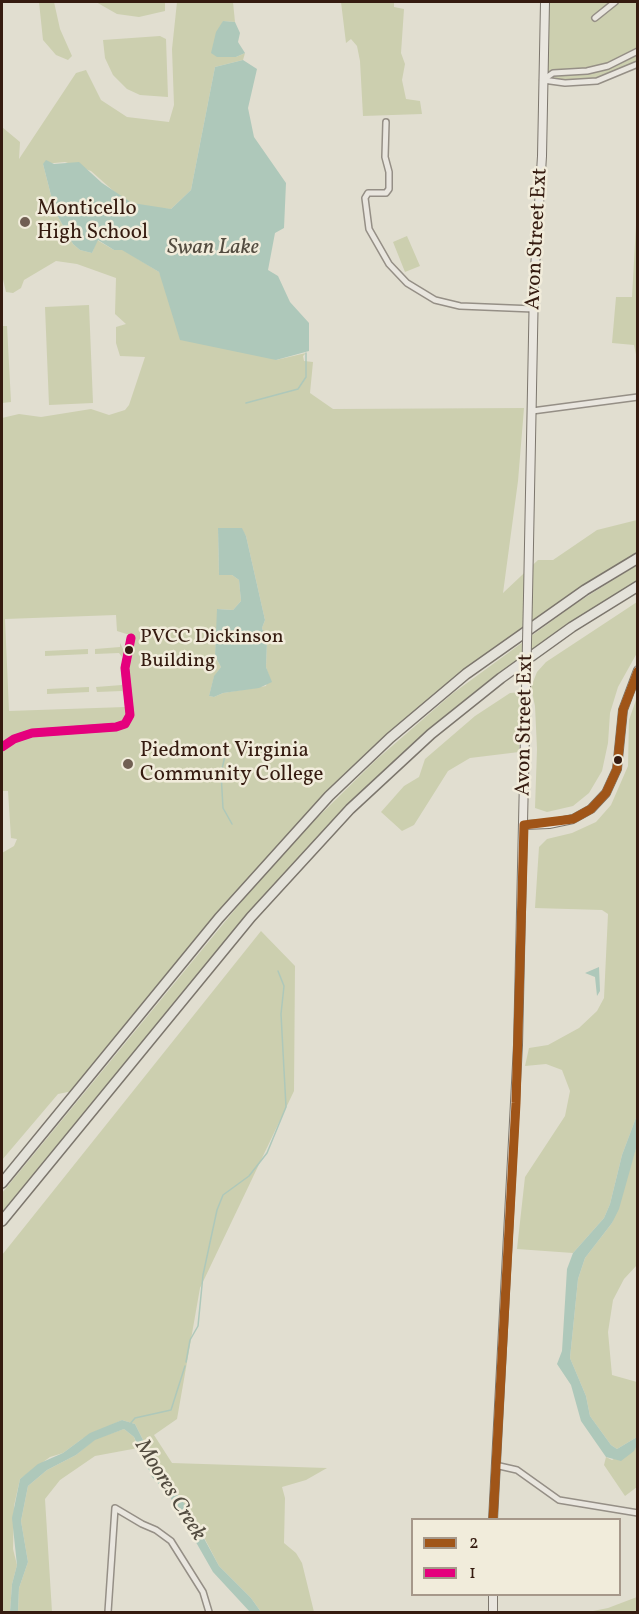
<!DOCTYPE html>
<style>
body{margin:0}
#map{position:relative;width:639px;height:1614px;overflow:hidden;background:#e1ded0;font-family:Vollkorn,serif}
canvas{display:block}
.frame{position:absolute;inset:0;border:3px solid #351b10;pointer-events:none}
.legend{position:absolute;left:411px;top:1518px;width:210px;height:78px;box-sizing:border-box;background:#f1ecdb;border:2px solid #a6988a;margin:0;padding:8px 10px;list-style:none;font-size:18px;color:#351b10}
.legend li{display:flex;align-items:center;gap:12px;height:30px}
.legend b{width:30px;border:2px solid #a6988a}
</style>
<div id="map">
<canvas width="639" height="1614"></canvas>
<div class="frame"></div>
<ul class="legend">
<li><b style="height:8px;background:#a05518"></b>2</li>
<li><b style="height:8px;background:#e5007d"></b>1</li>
</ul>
</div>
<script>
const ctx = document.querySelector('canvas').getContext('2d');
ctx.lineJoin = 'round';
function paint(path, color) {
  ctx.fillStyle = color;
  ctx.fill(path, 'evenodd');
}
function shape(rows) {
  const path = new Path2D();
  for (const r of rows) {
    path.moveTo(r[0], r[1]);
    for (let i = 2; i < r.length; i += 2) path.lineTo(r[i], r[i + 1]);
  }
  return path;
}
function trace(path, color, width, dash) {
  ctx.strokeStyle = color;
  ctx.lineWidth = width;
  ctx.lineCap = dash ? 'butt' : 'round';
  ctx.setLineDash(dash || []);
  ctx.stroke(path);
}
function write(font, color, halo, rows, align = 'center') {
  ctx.font = font + ' Vollkorn,serif';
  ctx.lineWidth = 5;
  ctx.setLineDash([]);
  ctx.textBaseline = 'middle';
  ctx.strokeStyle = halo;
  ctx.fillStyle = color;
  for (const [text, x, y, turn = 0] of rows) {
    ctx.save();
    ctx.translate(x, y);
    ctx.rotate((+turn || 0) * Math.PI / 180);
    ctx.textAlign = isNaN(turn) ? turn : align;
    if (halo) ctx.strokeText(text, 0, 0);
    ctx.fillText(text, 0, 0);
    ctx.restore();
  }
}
paint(shape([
 [39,2,54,2,60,29,72,56,68,60,56,55,43,40],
 [96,2,165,2,165,11,139,17,117,14],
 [177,2,233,2,235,22,223,21,217,57,236,57,245,53,243,60,215,67,191,190,171,209,152,208,132,203,118,195,91,171,65,162,43,164,55,211,73,244,80,250,92,253,97,240,114,250,122,249,159,272,165,285,276,360,306,353,303,356,304,361,313,362,310,393,333,409,524,408,518,481,503,593,538,560,553,560,597,530,637,520,637,558,466,674,297,828,78,1090,58,1094,2,1160,2,853,14,846,17,839,11,838,8,791,2,791,2,418,19,414,41,417,91,409,109,415,125,410,129,405,145,357,120,356,116,343,116,327,126,324,115,314,116,278,77,264,56,261,24,280,21,288,13,293,6,292,2,275,2,127,20,142,19,159,76,73,86,70,101,100,127,117,169,122,174,105,172,49],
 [218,528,241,528,246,536,265,620,262,628,267,642,266,667,269,676,266,686,223,693,214,697,209,696,214,677,221,667,215,656,218,609,233,610,241,601,239,580,232,575,219,575],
 [116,615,117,631,133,636,125,707,9,711,5,619],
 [341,2,394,2,394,7,404,9,401,53,405,64,402,80,406,99,420,101,422,114,363,116,360,61,357,46,351,39,346,43],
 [545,2,637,2,637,64,597,81,543,80],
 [160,36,166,39,168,97,140,95,127,89,113,75,105,58,103,40],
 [637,208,638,208,637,359,634,345,612,343,616,297,632,297],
 [407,236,420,266,405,272,393,242],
 [89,305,93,403,49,405,45,307],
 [2,326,7,326,11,402,2,403],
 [637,565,637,583,548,640,329,826,2,1217,2,1193,247,895,311,824,376,760,452,694,575,604],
 [637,602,637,653,618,687,610,713,608,743,602,771,589,793,573,806,547,812,535,808,537,749,535,706,531,687,537,672,546,662],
 [120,643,124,651,122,657,119,653,95,654,95,649,120,647],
 [88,649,88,654,45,656,45,651],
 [123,681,124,695,122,691,97,692,96,687,122,685],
 [89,687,89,692,47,694,47,689],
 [522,692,519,752,470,758,448,771,414,825,402,831,381,812,404,786,419,777,425,759,475,716,510,693],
 [637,697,637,1115,622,1155,610,1204,604,1218,573,1253,517,1249,525,1177,565,1116,570,1091,562,1070,546,1064,525,1066,529,1048,548,1045,579,1028,597,1011,604,998,608,914,602,910,535,908,539,847,547,839,572,833,596,822,611,805,628,766,629,720],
 [261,931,295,966,294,1091,200,1288,177,1419,154,1435,172,1463,327,1468,306,1480,282,1487,285,1498,284,1543,296,1553,302,1563,314,1612,261,1612,251,1598,219,1566,196,1522,169,1482,158,1470,135,1424,122,1420,82,1439,63,1453,50,1457,20,1479,14,1506,13,1549,17,1565,12,1584,10,1612,2,1612,2,1255],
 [637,1145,637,1265,624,1279,613,1300,608,1332,612,1375,637,1382,637,1437,617,1449,611,1445,590,1416,586,1396,570,1358,578,1279,585,1258,612,1223],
 [124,1429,134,1437,138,1448,95,1456,60,1480,45,1499,52,1612,18,1612,19,1588,28,1562,21,1521,28,1486,47,1470,76,1455,95,1439],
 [637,1445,637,1487,625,1496,604,1465,606,1457,612,1460],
 [637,1597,637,1612,588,1612,608,1608]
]), '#cccfaf');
paint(shape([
 [223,21,235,22,240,33,238,42,245,53,236,57,217,57,211,53,216,32],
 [243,60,257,69,248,108,254,137,286,183,284,228,275,233,268,270,278,276,290,302,309,323,309,351,276,360,180,340,159,272,122,250,114,250,98,240,92,253,80,250,73,244,55,211,43,164,46,160,54,164,79,162,102,183,132,203,171,209,191,190,215,67],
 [218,528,242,528,246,536,265,620,262,628,267,642,266,667,272,682,259,688,223,693,214,697,209,696,214,676,221,667,215,656,217,609,233,610,241,601,239,580,232,575,219,575],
 [599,967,600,991,597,996,595,977,585,973],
 [637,1115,637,1145,619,1209,612,1223,585,1258,578,1279,570,1358,586,1396,590,1416,611,1445,617,1449,637,1437,637,1445,634,1451,621,1461,606,1457,581,1421,571,1385,557,1364,562,1351,567,1269,573,1253,604,1218,610,1204,622,1155],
 [122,1420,135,1424,158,1470,187,1507,219,1566,251,1598,261,1612,250,1612,213,1572,169,1495,152,1477,134,1437,124,1429,95,1440,76,1455,47,1470,28,1486,21,1521,28,1562,19,1588,18,1612,10,1612,12,1584,17,1565,12,1518,20,1479,38,1464,63,1453,90,1433]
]), '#aec8ba');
trace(shape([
 [246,403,298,389,306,377,306,353],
 [225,756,221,773,223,808,232,824],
 [186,1362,190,1340,198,1326,203,1275,217,1210,223,1195,249,1176,267,1153,286,1107,281,1014,284,986,278,971],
 [130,1424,135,1418,171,1410,185,1366]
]), '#aec8ba', 1.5);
const street = shape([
 [595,18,615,2],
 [543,80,553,73,587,71,608,66,638,51],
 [543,80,565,83,597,81,638,64],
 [386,122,385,157,389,172,389,189,386,193,368,193,365,198,369,229,389,264,407,283,435,300,460,306,534,309],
 [532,411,638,397],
 [2,747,14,739,32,733,116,727,125,724,130,715,125,668,131,638],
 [495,1465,517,1470,559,1500,638,1513],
 [108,1612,115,1508,142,1524,156,1530,171,1541,203,1592,209,1612]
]);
const secondary = shape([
 [528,596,534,285,542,156,545,2],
 [524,825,549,824,573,819,591,809,606,793,617,769,623,710,638,670],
 [493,1520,518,1045,526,689],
 [493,1594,493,1612]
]);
const highway = shape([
 [2,1183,219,918,329,796,390,738,466,674,585,590,638,558],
 [2,1221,251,917,350,809,431,734,501,678,572,627,638,586]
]);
trace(street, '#958f86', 8);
trace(secondary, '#7c766d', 10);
trace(highway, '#7c766d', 12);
trace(street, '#e9e6df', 5);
trace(secondary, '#e9e6df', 8);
trace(highway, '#e4e2da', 9);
const secondaryBridge = shape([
 [526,689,528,596]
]);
trace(secondaryBridge, '#7c766d', 10, []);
trace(secondaryBridge, '#e9e6df', 8);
trace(shape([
 [493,1520,516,1103,524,825,573,819,591,809,606,793,617,769,623,710,638,671]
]), '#a05518', 9);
trace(shape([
 [2,747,14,739,32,733,116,727,125,724,130,715,125,668,131,638]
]), '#e5007d', 9);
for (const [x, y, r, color] of [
 [25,222,6,"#715f53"],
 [129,650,5,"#351b10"],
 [618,760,5,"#351b10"],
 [128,764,6,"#715f53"]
]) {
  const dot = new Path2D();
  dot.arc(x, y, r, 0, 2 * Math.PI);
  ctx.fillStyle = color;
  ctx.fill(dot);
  trace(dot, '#f1ecdb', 2);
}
write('20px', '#351b10', '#f1ecdb', [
 ["PVCC Dickinson",140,638],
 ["Building",140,662]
], 'left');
write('21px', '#351b10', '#f1ecdb', [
 ["Monticello",37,210],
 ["High School",37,234],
 ["Piedmont Virginia",140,752],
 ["Community College",140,776]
], 'left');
write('21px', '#351b10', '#f1ecdb', [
 ["Avon Street Ext",538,239,-87],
 ["Avon Street Ext",526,725,-89]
]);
write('italic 22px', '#534c40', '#f1ecdb', [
 ["Swan Lake",213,249],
 ["Moores Creek",169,1491,58]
]);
</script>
